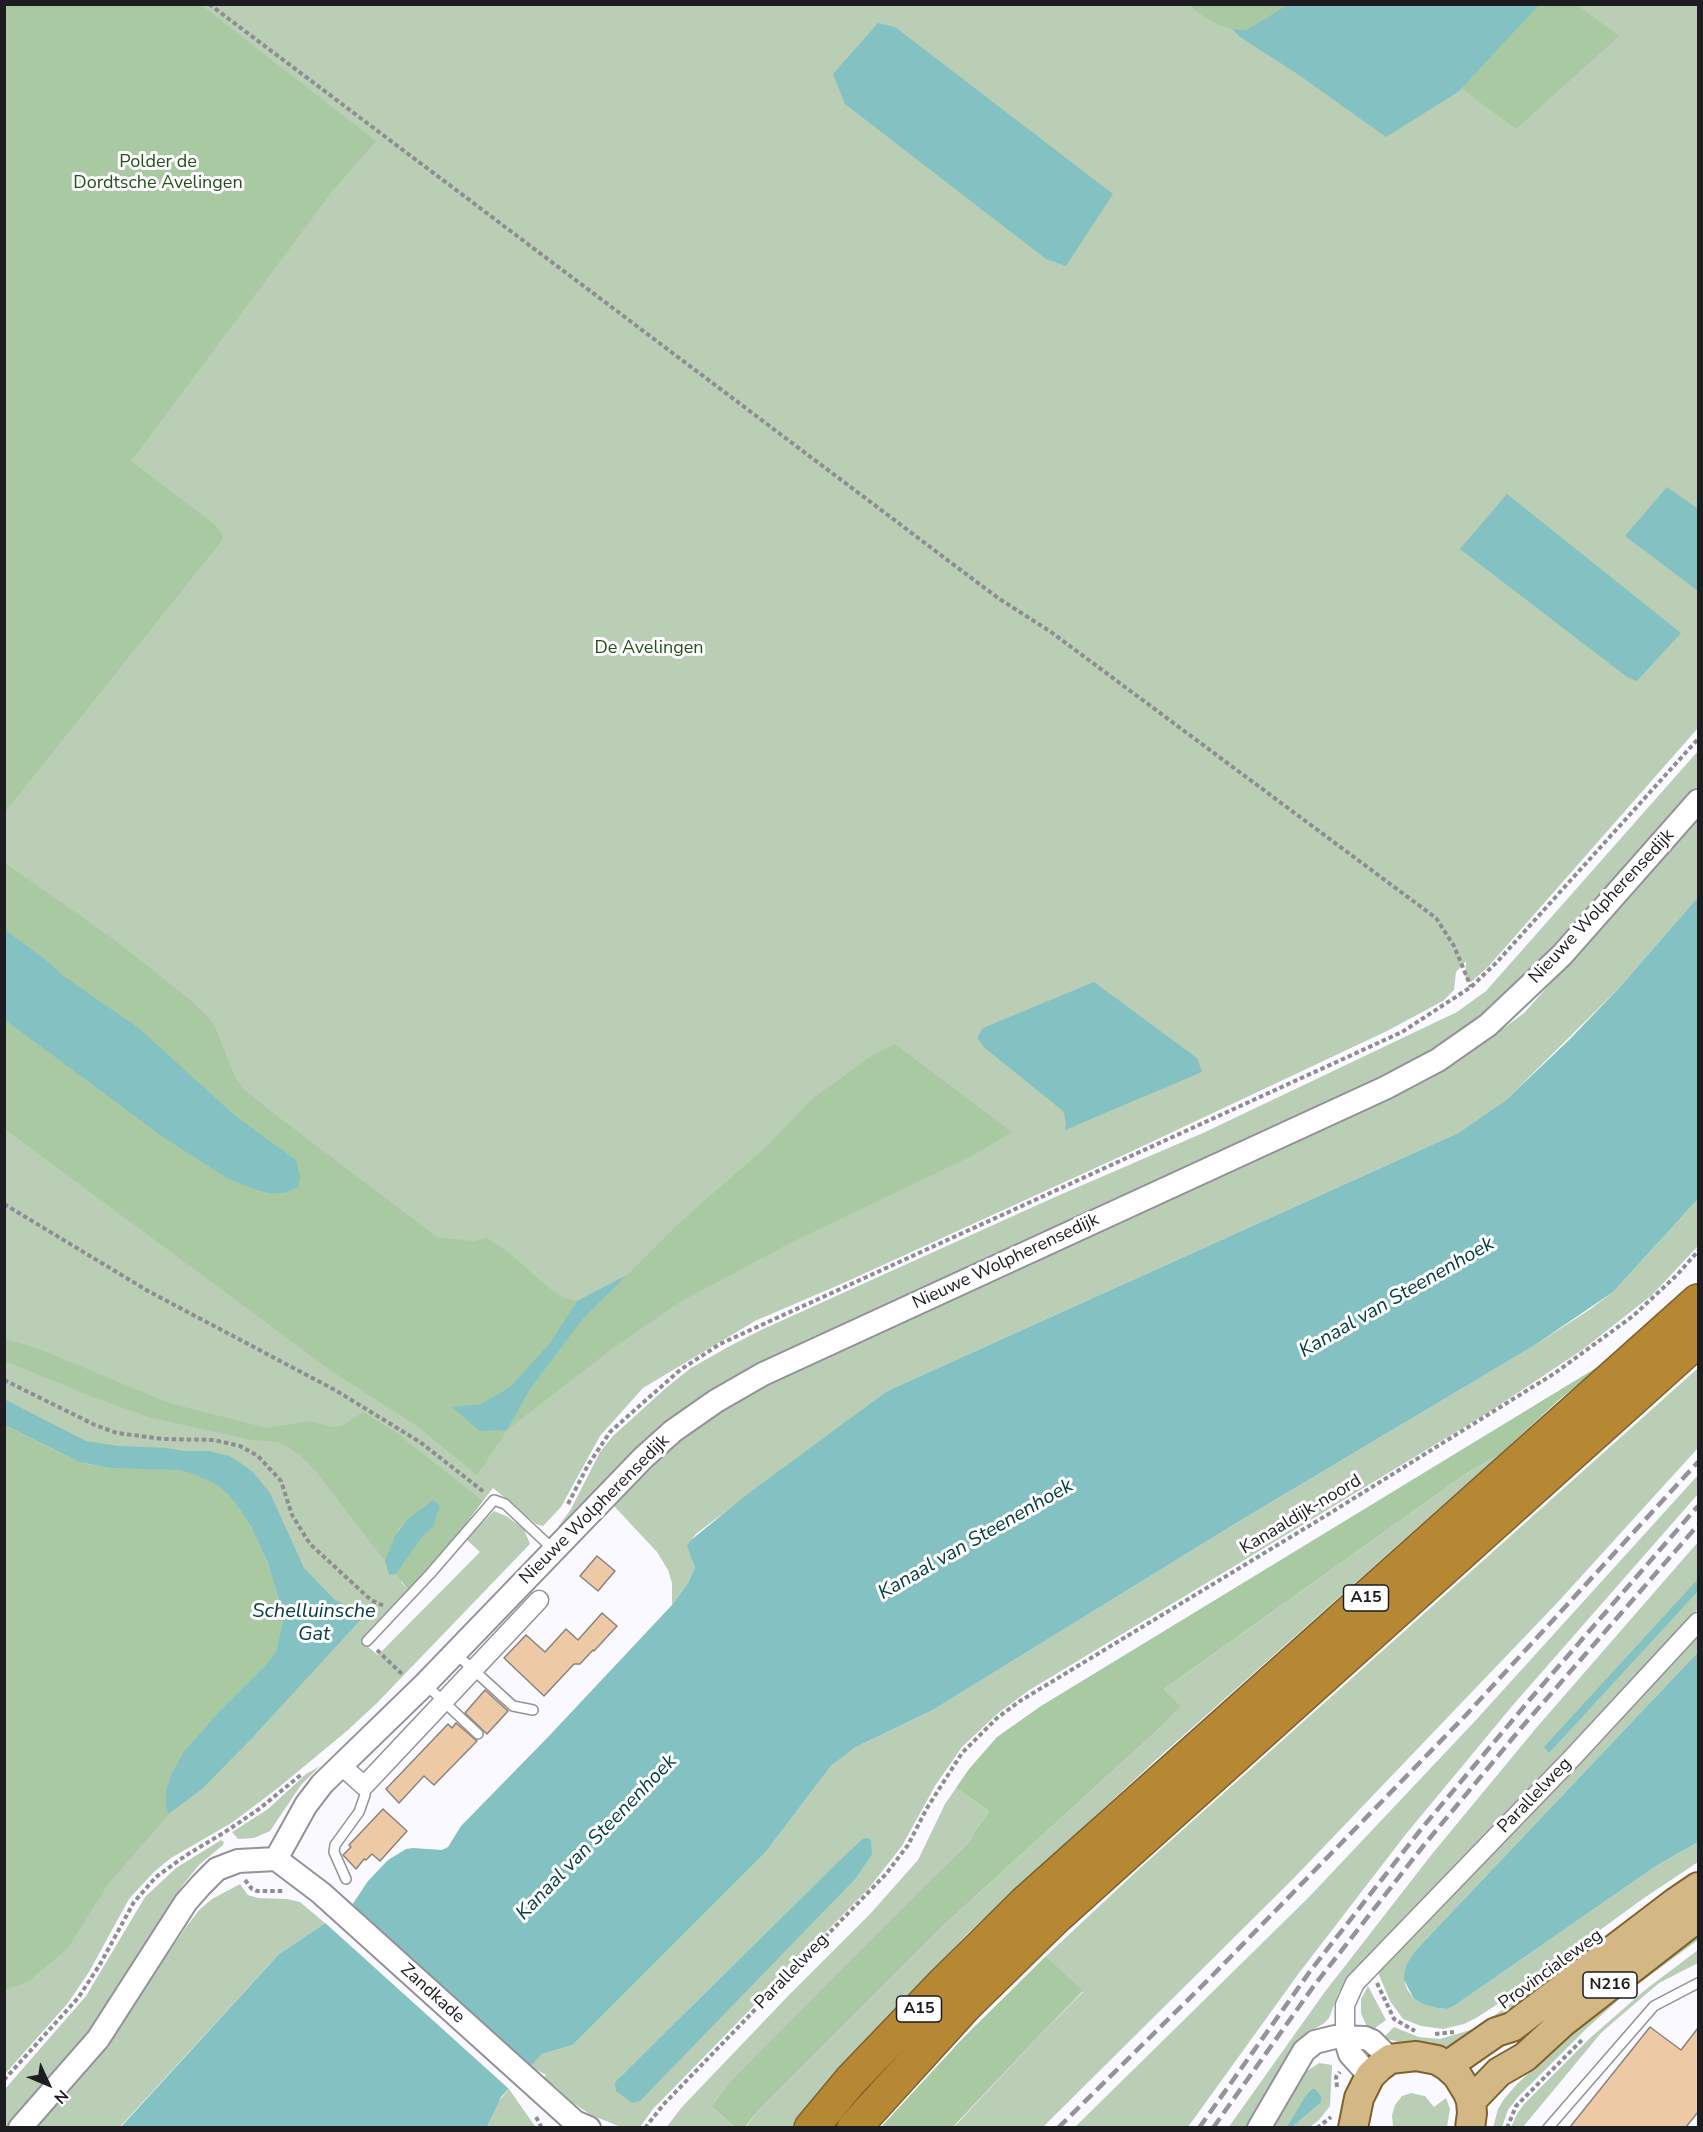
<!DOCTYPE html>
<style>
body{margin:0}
#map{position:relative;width:1703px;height:2132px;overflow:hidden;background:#faf9ff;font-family:"Nunito Sans",sans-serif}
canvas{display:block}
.frame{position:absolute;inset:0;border:6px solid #1d1c20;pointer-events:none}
.north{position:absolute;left:18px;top:2054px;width:60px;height:60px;-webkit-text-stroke:4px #fff;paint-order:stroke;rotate:134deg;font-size:16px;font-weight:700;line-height:24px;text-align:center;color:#1d1c20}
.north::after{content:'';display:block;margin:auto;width:21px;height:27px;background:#1d1c20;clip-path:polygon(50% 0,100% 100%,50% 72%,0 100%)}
</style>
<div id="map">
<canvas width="1703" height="2132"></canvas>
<div class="frame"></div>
<div class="north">N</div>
</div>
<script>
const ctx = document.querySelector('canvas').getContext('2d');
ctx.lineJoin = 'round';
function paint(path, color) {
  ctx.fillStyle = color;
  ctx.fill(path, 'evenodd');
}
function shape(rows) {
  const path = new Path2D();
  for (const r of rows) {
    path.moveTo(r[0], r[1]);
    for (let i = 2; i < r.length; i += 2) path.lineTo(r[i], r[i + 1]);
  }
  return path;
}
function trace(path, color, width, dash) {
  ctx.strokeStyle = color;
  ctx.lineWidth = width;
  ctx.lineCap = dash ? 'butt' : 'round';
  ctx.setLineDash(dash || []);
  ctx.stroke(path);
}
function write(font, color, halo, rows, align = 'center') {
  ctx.font = font + ' "Nunito Sans",sans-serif';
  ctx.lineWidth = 6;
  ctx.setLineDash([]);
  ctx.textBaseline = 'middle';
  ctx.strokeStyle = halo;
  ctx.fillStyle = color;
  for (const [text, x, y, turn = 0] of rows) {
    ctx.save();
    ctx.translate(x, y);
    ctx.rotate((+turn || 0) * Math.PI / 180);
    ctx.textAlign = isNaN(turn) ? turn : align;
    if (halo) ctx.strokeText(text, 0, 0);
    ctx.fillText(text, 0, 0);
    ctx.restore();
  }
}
paint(shape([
 [5,5,1698,5,1698,728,1488,967,1471,982,1467,982,1465,975,1466,961,1456,972,1454,990,1443,1001,1387,1031,1126,1154,848,1281,755,1321,643,1388,600,1436,561,1507,543,1526,536,1524,493,1488,483,1501,478,1498,401,1582,408,1590,362,1642,378,1655,480,1552,466,1539,494,1511,508,1517,524,1529,530,1544,377,1703,348,1730,278,1788,233,1822,171,1858,154,1872,129,1899,89,1972,68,2003,5,2074],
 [1698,751,1698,786,1531,973,1494,1009,1430,1052,1374,1084,949,1275,759,1363,728,1380,662,1425,622,1464,560,1529,558,1527,571,1509,600,1452,613,1436,667,1387,691,1368,728,1347,761,1330,1055,1197,1203,1133,1457,1012,1486,991],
 [1698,819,1698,897,1619,988,1506,1100,1458,1133,887,1391,697,1533,691,1540,695,1567,688,1583,672,1605,672,1583,668,1570,657,1552,613,1505,677,1441,763,1383,1179,1192,1377,1105,1426,1081,1458,1062,1524,1013],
 [1698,1199,1698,1246,1652,1295,1582,1350,1489,1412,1028,1691,997,1714,962,1747,935,1786,902,1846,869,1888,653,2109,640,2127,621,2127,591,2115,572,2102,555,2086,543,2079,546,2075,530,2066,542,2054,573,2045,765,1853,831,1766,856,1747,933,1710,1238,1522,1535,1345,1589,1310,1613,1292],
 [862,1839,872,1855,857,1877,617,2080],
 [1698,1368,1698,1448,1558,1602,1293,1879,1043,2127,953,2128,1038,2037,1083,1992,1046,1956,1139,1869],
 [1499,1455,1157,1759,966,1935,874,2031,792,2127,745,2128,758,2111,945,1924,1161,1727,1179,1706,1164,1689,1467,1473],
 [1698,1475,1698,1494,1513,1705,1406,1834,1299,1973,1188,2127,1075,2127,1309,1897,1476,1720],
 [1698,1542,1698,1609,1567,1752,1347,1982,1339,1992,1329,2018,1323,2024,1307,2033,1299,2042,1248,2127,1228,2128,1324,1993,1432,1854,1537,1727],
 [1698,1633,1698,1652,1415,1951,1404,1980,1407,1989,1414,1999,1437,2008,1447,2009,1454,2006,1656,1866,1698,1842,1698,1862,1644,1898,1504,2000,1476,2018,1464,2024,1443,2029,1421,2026,1403,2019,1390,2001,1377,1970],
 [320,1766,301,1785,270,1831,254,1838,238,1839,232,1832,268,1809,306,1774],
 [956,1788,989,1811,975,1831,969,1842,719,2096,712,2105,712,2107,735,2127,666,2128,681,2108,788,1996,871,1913,918,1860,945,1804],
 [221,1840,224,1842,223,1845,199,1865,182,1886,99,2017,72,2055,10,2127,5,2128,5,2089,86,1996,145,1897,176,1868],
 [240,1884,248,1895,258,1898,287,1899,300,1902,325,1923,279,1954,120,2127,33,2128,111,2038,186,1927,200,1909,212,1899],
 [1619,1926,1622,1929,1471,2039,1446,2049,1418,2047,1383,2038,1394,2027,1419,2037,1440,2039,1477,2028],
 [1698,1933,1698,1940,1626,1993,1585,2030,1518,2097,1508,2110,1502,2127,1493,2128,1498,2109,1504,2099,1517,2084,1572,2033],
 [1698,1950,1698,1963,1659,1983,1617,2019,1601,2033,1523,2127,1511,2127,1517,2114,1524,2104,1590,2038,1645,1990],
 [1368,1986,1386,2020,1371,2031,1366,2025,1361,2013,1361,1999],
 [1319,2063,1332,2065,1330,2106,1319,2120,1310,2127,1268,2128,1294,2085,1304,2073],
 [509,2089,532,2122,536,2127,487,2128,497,2103],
 [1411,2093,1425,2096,1434,2107,1446,2098,1450,2109,1447,2127,1393,2127,1392,2115,1395,2105,1402,2096]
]), '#baceb6');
paint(shape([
 [5,4,201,5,376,141,334,189,131,461,214,524,222,533,223,539,5,812],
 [1189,5,1287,5,1247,30,1232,29,1219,25,1203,16],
 [1539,5,1577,5,1619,36,1516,129,1461,88],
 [5,863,112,938,188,998,207,1016,215,1027,235,1077,245,1090,268,1109,437,1237,473,1241,487,1238,508,1252,549,1288,564,1298,577,1301,550,1343,510,1387,481,1404,453,1407,507,1430,530,1389,582,1320,679,1223,766,1147,812,1099,874,1054,895,1044,1012,1132,972,1156,792,1242,680,1302,613,1348,507,1430,477,1475,417,1426,330,1370,5,1129,5,1020,106,1095,256,1190,269,1193,285,1193,296,1160,233,1114,140,1029,65,977,41,956,5,930],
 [4,1339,34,1347,169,1403,267,1428,309,1421,332,1427,342,1426,363,1412,394,1431,483,1501,458,1534,408,1590,396,1574,421,1538,433,1527,427,1504,399,1528,385,1561,318,1474,300,1455,288,1447,278,1442,252,1440,152,1418,95,1398,5,1361],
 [1609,1360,1560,1399,1499,1455,1467,1473,1164,1689,1180,1706,1161,1727,945,1924,758,2111,745,2127,735,2127,712,2107,712,2105,733,2079,969,1842,975,1831,989,1811,956,1788,969,1769,997,1737,1041,1706],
 [4,1425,62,1454,89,1465,110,1468,178,1470,191,1473,214,1483,228,1494,239,1508,255,1534,272,1575,283,1621,276,1652,266,1665,216,1715,183,1753,171,1775,166,1791,166,1808,168,1813,170,1813,108,1884,68,1948,29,1981,5,1990],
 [1046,1956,1083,1991,1038,2037,953,2127,881,2127,964,2037]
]), '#a9c9a2');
paint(shape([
 [1287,5,1287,4,1539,5,1458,92,1386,137,1299,75,1240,37,1232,29,1247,30],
 [878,23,895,27,1113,194,1066,266,1046,259,845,104,833,74],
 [1667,487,1698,509,1698,591,1625,536],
 [1507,494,1681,633,1637,681,1627,677,1460,549],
 [1698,897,1698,1199,1613,1292,1535,1345,1238,1522,933,1710,856,1747,831,1766,765,1853,573,2045,542,2054,501,2097,487,2127,120,2128,279,1954,352,1905,368,1881,388,1860,406,1849,413,1848,442,1850,448,1847,461,1826,549,1736,672,1605,688,1583,695,1567,687,1546,691,1540,745,1496,887,1391,1458,1133,1506,1100,1570,1039,1619,988],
 [5,930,41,956,65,977,140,1029,233,1114,296,1160,300,1177,298,1187,285,1193,269,1193,256,1190,227,1178,163,1137,5,1020],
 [1094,982,1197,1058,1202,1072,1065,1130,1066,1122,1063,1111,985,1048,977,1038,983,1028],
 [627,1275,582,1320,530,1389,507,1430,480,1431,452,1407,481,1404,510,1387,550,1343,577,1301],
 [4,1399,86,1441,119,1446,167,1448,184,1451,209,1451,229,1456,239,1462,253,1472,270,1493,304,1568,334,1599,364,1616,252,1738,203,1788,170,1813,168,1813,166,1808,166,1791,171,1775,183,1753,216,1715,266,1665,276,1652,283,1621,280,1603,268,1563,252,1528,239,1508,228,1494,214,1483,191,1473,178,1470,110,1468,80,1462,5,1425],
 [433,1500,440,1506,433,1527,421,1538,396,1574,389,1575,385,1561,395,1536,407,1520],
 [1698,1579,1698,1591,1549,1753,1544,1747],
 [1698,1652,1698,1842,1656,1866,1454,2006,1447,2009,1437,2008,1424,2004,1414,1999,1404,1980,1404,1974,1407,1964,1415,1951],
 [867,1838,871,1840,872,1855,857,1877,640,2101,632,2103,616,2091,615,2084,617,2080,835,1865,862,1839],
 [1312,2089,1315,2089,1321,2096,1321,2102,1292,2127,1287,2127,1305,2097]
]), '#84c1c3');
paint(shape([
 [350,1902,530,2066,509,2089,323,1921]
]), '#faf9ff');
const building = shape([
 [597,1556,615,1571,598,1591,580,1576,597,1556],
 [602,1613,617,1626,594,1651,593,1650,580,1664,574,1664,544,1696,504,1658,526,1635,545,1652,566,1629,578,1640,602,1613],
 [485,1690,508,1711,487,1734,465,1713,485,1690],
 [456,1723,477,1741,434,1785,424,1776,399,1803,386,1789,448,1724,452,1728,456,1723],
 [383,1809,407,1831,380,1861,372,1854,366,1860,364,1859,356,1869,343,1855,351,1847,349,1845,383,1809],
 [1650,2027,1681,2050,1698,2028,1698,2112,1686,2127,1570,2127,1650,2027]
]);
paint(building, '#edc9a5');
trace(building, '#8b837c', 1.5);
const service = shape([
 [367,1641,430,1574,494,1500,505,1504,554,1550],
 [455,1653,513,1706,533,1710],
 [425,1684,478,1734],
 [346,1879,334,1852,335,1845,359,1812,365,1795,364,1786],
 [1548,2128,1654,2006,1698,1983]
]);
const minor = shape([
 [341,1765,364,1786,539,1600],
 [1345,2037,1345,2005,1355,1983,1573,1757,1698,1622]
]);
const tertiary = shape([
 [276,1859,321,1893,575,2122,589,2128],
 [1345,2037,1350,2054,1370,2076],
 [20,2128,98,2039,186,1902,201,1885,217,1869,238,1861,276,1859,306,1805,322,1784,425,1684,643,1458,673,1431,716,1401,763,1374,1385,1088,1438,1060,1488,1025,1562,955,1698,801],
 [1259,2128,1304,2051,1315,2042,1335,2037,1365,2038,1372,2041,1390,2059]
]);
const primary = shape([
 [1447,2066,1496,2032,1512,2027,1676,1902,1698,1887],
 [1471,2101,1499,2072,1525,2057,1563,2022,1698,1917],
 [1353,2128,1359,2098,1370,2076,1379,2067,1390,2059,1416,2056,1437,2060,1447,2066,1457,2075,1468,2093,1471,2101,1472,2113,1470,2128]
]);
const motorway = shape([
 [811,2128,851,2080,944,1983,1025,1903,1698,1301],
 [854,2128,966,2005,1057,1916,1698,1340]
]);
trace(service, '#93919a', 12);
trace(minor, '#93919a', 21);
trace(tertiary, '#93919a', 26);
trace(primary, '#80622d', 32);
trace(motorway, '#80622d', 36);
trace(shape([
 [209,4,998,598,1051,632,1436,918,1454,946,1471,987],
 [4,1204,148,1291,335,1390,420,1442,484,1492],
 [4,1380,95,1425,117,1433,163,1439,214,1440,240,1446,258,1456,281,1481,292,1515,310,1544,371,1600,384,1606],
 [568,1504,588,1465,610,1432,680,1370,720,1344,1402,1032,1471,987,1497,962,1698,739],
 [377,1650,404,1676],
 [245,1880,252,1889,257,1891,283,1891],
 [1377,1983,1394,2019,1415,2031],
 [1435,2034,1454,2032],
 [4,2080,78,1998,99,1966,134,1902,156,1877,185,1856,225,1832,259,1809,302,1774],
 [1337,2087,1336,2077,1340,2072],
 [536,2117,542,2128],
 [645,2128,663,2105,886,1874,908,1845,927,1808,962,1753,997,1718,1020,1701,1327,1515,1555,1373,1633,1316,1677,1275,1698,1251],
 [1317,2128,1331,2117],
 [1507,2128,1516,2106,1584,2038]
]), '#8e8d92', 4, [4.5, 3]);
trace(service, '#fff', 9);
trace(minor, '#fff', 18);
trace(tertiary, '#fff', 22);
trace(primary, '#d3b885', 28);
trace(motorway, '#b68834', 33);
trace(shape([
 [1058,2128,1208,1980,1466,1715,1698,1462],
 [1199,2128,1311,1970,1422,1828,1532,1697,1698,1506],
 [1213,2128,1313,1987,1424,1845,1522,1727,1698,1525]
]), '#949398', 4.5, [12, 6]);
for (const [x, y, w] of [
 [1366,1598,45],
 [1610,1985,54],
 [919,2009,45]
]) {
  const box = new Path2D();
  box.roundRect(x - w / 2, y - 13, w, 26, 4.5);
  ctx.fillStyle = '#fff';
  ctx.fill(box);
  trace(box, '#1d1c20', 1.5);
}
write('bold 16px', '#1d1c20', null, [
 ["A15",1366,1598],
 ["N216",1610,1985],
 ["A15",919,2009]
]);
write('18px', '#254f1b', '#fff', [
 ["Polder de",158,163],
 ["Dordtsche Avelingen",158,184],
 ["De Avelingen",649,649]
]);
write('18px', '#1d1c20', '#fff', [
 ["Nieuwe Wolpherensedijk",1602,907,-47],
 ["Nieuwe Wolpherensedijk",1006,1262,-25],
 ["Nieuwe Wolpherensedijk",595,1510,-45],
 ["Kanaaldijk-noord",1301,1515,-31],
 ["Parallelweg",1535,1796,-46],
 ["Provincialeweg",1551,1970,-36],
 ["Parallelweg",792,1972,-46],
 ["Zandkade",432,1994,42]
]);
write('italic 20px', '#044041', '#fff', [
 ["Kanaal van Steenenhoek",1397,1298,-30],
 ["Kanaal van Steenenhoek",976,1540,-30],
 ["Schelluinsche",314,1612],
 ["Gat",314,1635],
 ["Kanaal van Steenenhoek",597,1838,-46]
]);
</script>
